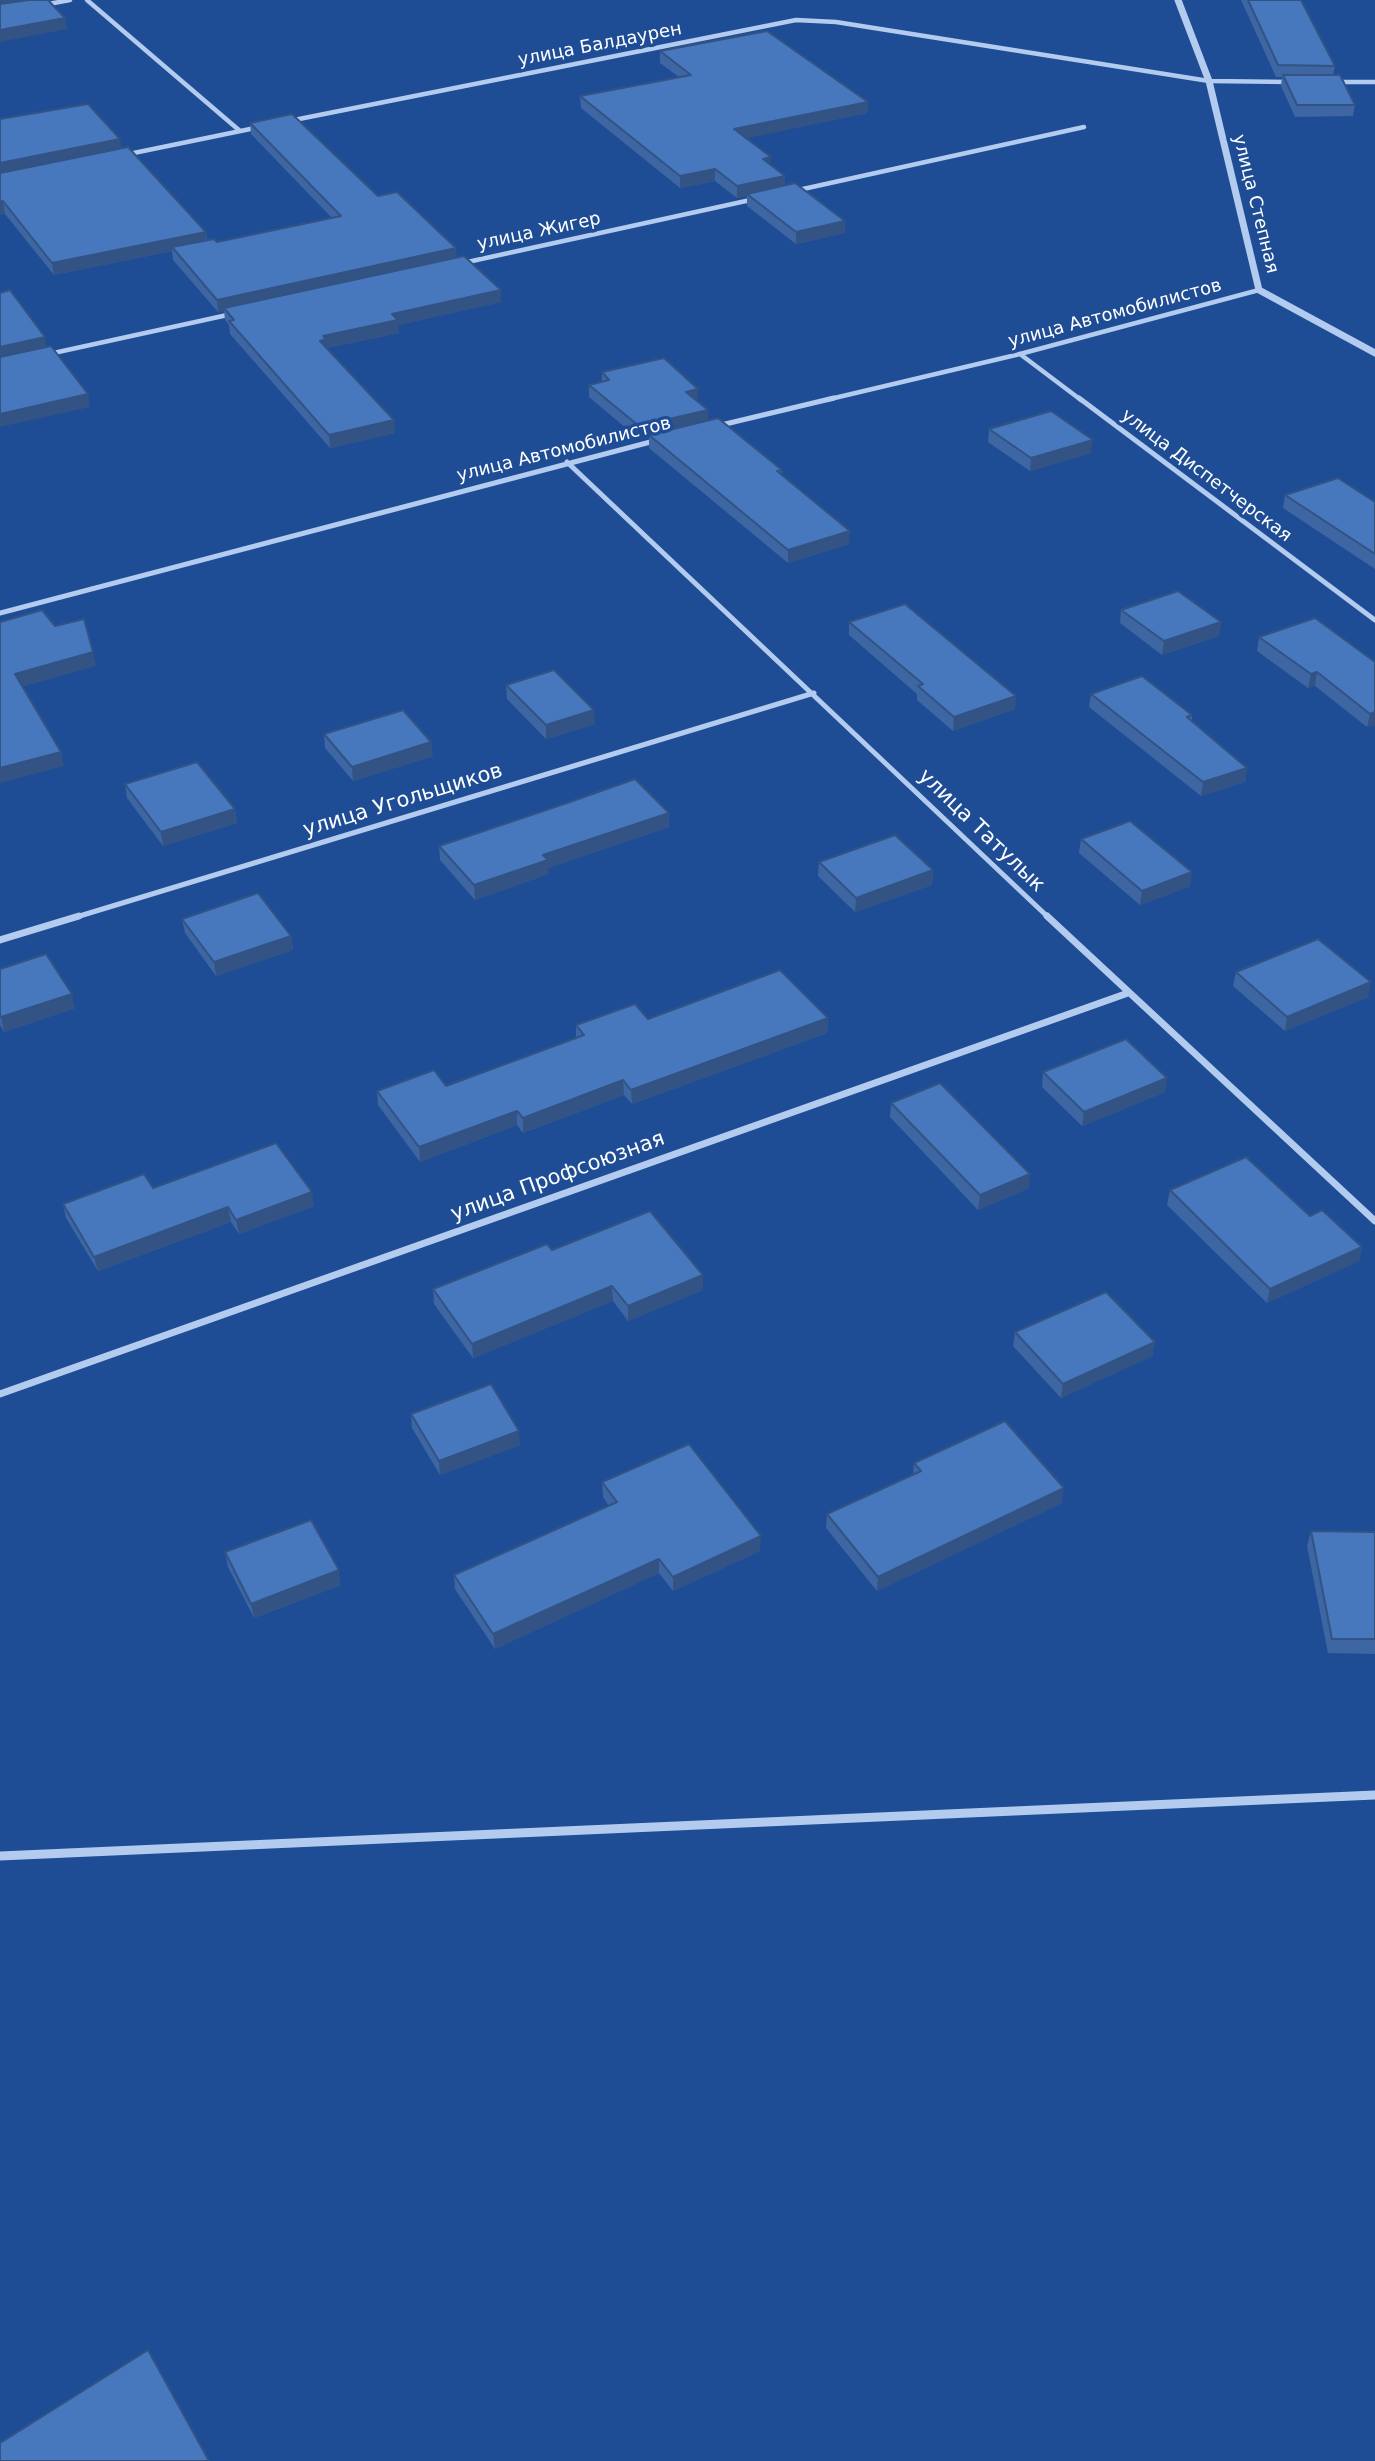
<!DOCTYPE html>
<meta charset="utf-8">
<style>
body{margin:0}
canvas{display:block;background:#1e4d95}
</style>
<canvas width="1375" height="2461"></canvas>
<script>
const ctx = document.querySelector('canvas').getContext('2d');
ctx.lineJoin = 'round';
function shape(rows) {
  const path = new Path2D();
  for (const r of rows) {
    path.moveTo(r[0], r[1]);
    for (let i = 2; i < r.length; i += 2) path.lineTo(r[i], r[i + 1]);
  }
  return path;
}
function trace(path, color, width, dash) {
  ctx.strokeStyle = color;
  ctx.lineWidth = width;
  ctx.lineCap = dash ? 'butt' : 'round';
  ctx.setLineDash(dash || []);
  ctx.stroke(path);
}
function paint(path, color) {
  ctx.fillStyle = color;
  ctx.fill(path, 'evenodd');
}
function write(font, color, halo, rows, align = 'center') {
  ctx.font = font + ' "DejaVu Sans",sans-serif';
  ctx.lineWidth = 7;
  ctx.setLineDash([]);
  ctx.textBaseline = 'middle';
  ctx.strokeStyle = halo;
  ctx.fillStyle = color;
  for (const [text, x, y, turn = 0] of rows) {
    ctx.save();
    ctx.translate(x, y);
    ctx.rotate((+turn || 0) * Math.PI / 180);
    ctx.textAlign = isNaN(turn) ? turn : align;
    if (halo) ctx.strokeText(text, 0, 0);
    ctx.fillText(text, 0, 0);
    ctx.restore();
  }
}
trace(shape([
 [87,0,240,131],
 [43,5,70,0],
 [1335,82,1375,82],
 [289,121,796,20,836,22,1209,81,1291,82],
 [124,155,260,127],
 [794,191,1084,127],
 [463,263,755,199],
 [49,354,232,314],
 [1020,354,1081,400],
 [826,400,1020,354,1259,290]
]), '#b2cbef', 4.5);
trace(shape([
 [1079,398,1375,620],
 [717,426,834,398],
 [567,462,1049,918],
 [0,613,658,440],
 [73,918,814,693]
]), '#b2cbef', 5);
trace(shape([
 [1047,916,1375,1221],
 [0,940,79,916],
 [0,1394,1128,993]
]), '#b2cbef', 7);
trace(shape([
 [0,1856,1375,1795]
]), '#b2cbef', 9);
trace(shape([
 [1178,0,1209,81,1259,290,1375,353]
]), '#b2cbef', 7);
paint(shape([
 [1241,0,1301,0,1335,66,1333,75,1355,105,1353,116,1295,117,1281,86,1282,77,1276,77],
 [660,51,868,102,867,113,746,138,770,164,785,176,785,186,845,233,796,244,747,206,747,196,737,198,715,181,680,188,581,108,580,96,679,77,660,63],
 [0,119,122,148,206,232,207,240,217,242,332,218,251,134,250,123,378,196,456,257,501,290,501,302,398,325,399,333,327,348,395,433,330,448,230,334,229,325,225,320,224,311,218,312,173,260,172,251,54,275,5,214,0,215],
 [602,372,708,410,708,421,782,470,781,475,849,544,788,563,649,448,649,437,639,439,589,397,589,385,602,381],
 [989,429,1091,453,1030,471,988,442],
 [1285,495,1375,502,1375,569,1283,508],
 [1121,610,1221,622,1219,636,1162,655,1120,623],
 [849,622,1015,709,953,731,917,700,917,694,849,635],
 [1259,637,1375,662,1375,725,1367,727,1315,686,1308,688,1257,651],
 [506,685,595,724,546,739,507,699],
 [1091,694,1192,715,1192,721,1247,768,1245,782,1201,796,1089,707],
 [324,734,433,756,353,781,325,748],
 [125,784,235,809,237,823,163,846,127,798],
 [669,813,669,827,548,868,548,874,475,900,440,860,439,846],
 [1081,839,1190,886,1140,905,1079,853],
 [819,862,933,870,932,885,855,912,818,876],
 [182,919,291,936,293,950,216,976,185,933],
 [0,969,75,1008,4,1032,0,1025],
 [1236,972,1368,997,1285,1031,1233,986],
 [828,1018,827,1033,632,1104,624,1095,523,1133,517,1125,420,1162,378,1105,377,1091,446,1086,576,1038,576,1025,648,1019],
 [1043,1072,1165,1092,1082,1126,1042,1087],
 [891,1103,1029,1188,978,1210,890,1117],
 [153,1188,314,1206,239,1234,231,1222,98,1271,66,1218,63,1204],
 [1170,1190,1310,1216,1362,1247,1359,1261,1267,1303,1167,1205],
 [552,1250,703,1275,703,1290,628,1321,613,1301,473,1358,434,1304,433,1289],
 [1015,1332,1155,1342,1152,1356,1061,1398,1013,1346],
 [411,1414,520,1445,440,1475,412,1428],
 [914,1463,1062,1503,877,1591,826,1528,827,1514,913,1475],
 [602,1482,760,1551,673,1591,659,1573,495,1649,455,1589,454,1575,609,1506,603,1497],
 [1311,1531,1375,1532,1375,1654,1328,1653,1307,1546],
 [225,1552,341,1585,254,1618,228,1567]
]), '#3d66a2');
paint(shape([
 [0,0,40,0,0,7],
 [65,18,67,29,0,42,0,30],
 [868,102,867,113,734,141,734,129],
 [120,139,122,151,0,175,0,163],
 [771,157,770,169,763,159],
 [715,169,715,181,680,188,680,176],
 [785,176,785,188,747,194,747,196,737,198,737,186],
 [3,201,5,214,0,215,0,202],
 [845,221,845,233,796,244,796,232],
 [206,232,207,244,172,247,172,251,54,275,52,263],
 [456,248,457,260,224,308,224,311,218,312,217,300],
 [501,290,501,302,398,325,399,333,327,348,320,341,323,336,392,314],
 [45,337,47,350,0,360,0,347],
 [698,389,698,402,686,392],
 [88,394,90,407,0,427,0,414],
 [708,410,708,423,649,435,649,437,639,439,639,426],
 [394,420,395,433,330,448,329,435],
 [1093,440,1091,453,1030,471,1031,458],
 [850,531,849,544,788,563,788,550],
 [1221,622,1219,636,1162,655,1164,641],
 [93,652,96,666,18,688,15,674],
 [1317,672,1315,686,1308,688,1311,674],
 [1016,696,1015,709,953,731,954,717],
 [594,710,595,724,546,739,546,725],
 [1375,712,1375,725,1367,727,1370,714],
 [431,742,433,756,353,781,352,767],
 [61,752,64,766,0,783,0,768],
 [1247,768,1245,782,1201,796,1203,782],
 [235,809,237,823,163,846,161,832],
 [669,813,669,827,548,868,548,874,475,900,474,885,543,855],
 [933,870,932,885,855,912,856,898],
 [1192,872,1190,886,1140,905,1142,891],
 [291,936,293,950,216,976,214,962],
 [1371,982,1368,997,1285,1031,1287,1017],
 [72,994,75,1008,4,1032,1,1017],
 [828,1018,827,1033,632,1104,631,1090],
 [1167,1078,1165,1092,1082,1126,1084,1112],
 [623,1080,624,1095,523,1133,523,1118],
 [517,1111,517,1125,420,1162,419,1147],
 [1030,1174,1029,1188,978,1210,980,1195],
 [312,1192,314,1206,239,1234,236,1220],
 [228,1207,231,1222,98,1271,94,1257],
 [1362,1247,1359,1261,1267,1303,1270,1289],
 [703,1275,703,1290,628,1321,628,1306],
 [612,1286,613,1301,473,1358,472,1344],
 [1155,1342,1152,1356,1061,1398,1063,1384],
 [519,1431,520,1445,440,1475,439,1461],
 [1064,1488,1062,1503,877,1591,878,1577],
 [761,1536,760,1551,673,1591,673,1577],
 [659,1559,659,1573,495,1649,493,1634],
 [339,1570,341,1585,254,1618,251,1604]
]), '#325384');
const building = shape([
 [29,0,48,0,65,18,0,30,0,4,29,0],
 [1248,0,1301,0,1335,66,1278,65,1248,0],
 [767,31,868,102,734,129,771,157,763,159,785,176,737,186,715,169,680,176,580,96,691,75,660,51,767,31],
 [1283,75,1340,75,1355,105,1297,105,1283,75],
 [88,104,120,139,0,163,0,119,88,104],
 [292,114,378,196,397,192,456,248,217,300,172,247,214,239,217,242,341,216,250,123,292,114],
 [128,147,206,232,52,263,3,201,0,202,0,173,128,147],
 [795,183,845,221,796,232,747,194,795,183],
 [464,256,501,290,392,314,398,320,323,336,326,339,320,341,394,420,329,435,229,321,234,320,224,308,464,256],
 [10,290,45,337,0,347,0,293,10,290],
 [51,346,88,394,0,414,0,357,51,346],
 [664,358,698,389,686,392,708,410,639,426,589,385,609,380,602,372,664,358],
 [1051,411,1093,440,1031,458,989,429,1051,411],
 [718,418,782,470,777,471,850,531,788,550,649,435,718,418],
 [1338,478,1375,502,1375,554,1285,495,1338,478],
 [1178,591,1221,622,1164,641,1121,610,1178,591],
 [905,604,1016,696,954,717,918,686,923,684,849,622,905,604],
 [42,610,55,626,84,619,93,652,15,674,61,752,0,768,0,622,42,610],
 [1315,618,1375,662,1375,712,1370,714,1317,672,1311,674,1259,637,1315,618],
 [554,670,594,710,546,725,506,685,554,670],
 [1142,676,1192,715,1187,717,1247,768,1203,782,1091,694,1142,676],
 [403,710,431,742,352,767,324,734,403,710],
 [197,762,235,809,161,832,125,784,197,762],
 [635,779,669,813,543,855,548,860,474,885,439,846,567,803,635,779],
 [1130,821,1192,872,1142,891,1081,839,1130,821],
 [895,835,933,870,856,898,819,862,895,835],
 [258,893,291,936,214,962,182,919,258,893],
 [1318,939,1371,982,1287,1017,1236,972,1318,939],
 [46,954,72,994,1,1017,0,1016,0,969,46,954],
 [780,970,828,1018,631,1090,623,1080,523,1118,517,1111,419,1147,377,1091,434,1070,446,1086,584,1035,576,1025,635,1004,648,1019,780,970],
 [1126,1039,1167,1078,1084,1112,1043,1072,1126,1039],
 [940,1083,1030,1174,980,1195,891,1103,940,1083],
 [276,1143,312,1192,236,1220,228,1207,94,1257,63,1204,144,1174,153,1188,276,1143],
 [1246,1157,1310,1216,1322,1210,1362,1247,1270,1289,1170,1190,1246,1157],
 [650,1211,703,1275,628,1306,612,1286,472,1344,433,1289,547,1244,552,1250,650,1211],
 [1106,1292,1155,1342,1063,1384,1015,1332,1106,1292],
 [491,1384,519,1431,439,1461,411,1414,491,1384],
 [1005,1421,1064,1488,878,1577,827,1514,921,1471,914,1463,1005,1421],
 [689,1444,761,1536,673,1577,659,1559,493,1634,454,1575,617,1502,602,1482,689,1444],
 [311,1520,339,1570,251,1604,225,1552,311,1520],
 [1311,1531,1375,1532,1375,1639,1332,1639,1311,1531],
 [148,2350,209,2461,0,2461,0,2443,148,2350]
]);
paint(building, '#4777bc');
trace(building, '#325384', 2);
write('18px', '#fff', '#1e4d95', [
 ["улица Балдаурен",600,45,-11],
 ["улица Степная",1255,204,76],
 ["улица Жигер",539,232,-12],
 ["улица Автомобилистов",1115,314,-15],
 ["улица Автомобилистов",564,450,-14],
 ["улица Диспетчерская",1206,476,37]
]);
write('21px', '#fff', '#1e4d95', [
 ["улица Угольщиков",403,801,-17],
 ["улица Татулык",981,831,44],
 ["улица Профсоюзная",558,1177,-20]
]);
</script>
